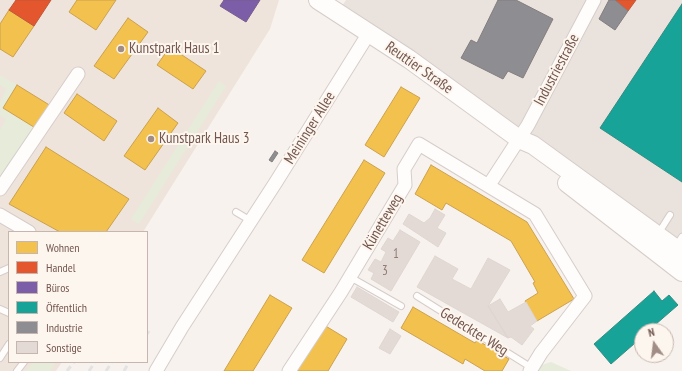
<!DOCTYPE html>
<meta charset="utf-8">
<style>
body{margin:0}
#map{position:relative;width:682px;height:371px;overflow:hidden;background:#f7f2ed;font-family:"PT Sans Narrow",sans-serif}
canvas{display:block}
.legend{position:absolute;left:8px;top:231px;width:140px;height:132px;box-sizing:border-box;background:#fdf6ef;border:1px solid #c6b6af;margin:0;padding:5px 7px;list-style:none;font-size:12px;color:#73574f}
.legend li{display:flex;align-items:center;gap:8px;height:20px}
.legend b{width:20px;border:1px solid #c6b6af}
.north{position:absolute;left:634px;top:323px;width:40px;height:40px;box-sizing:border-box;background:#fdf6ef;border:1px solid #c6b6af;border-radius:50%;rotate:346deg;font-size:11px;font-weight:700;line-height:16px;text-align:center;color:#73574f}
.north::after{content:'';display:block;margin:auto;width:14px;height:18px;background:#a18d86;clip-path:polygon(50% 0,100% 100%,50% 72%,0 100%)}
</style>
<div id="map">
<canvas width="682" height="371"></canvas>
<ul class="legend">
<li><b style="height:11px;background:#f2c14e"></b>Wohnen</li>
<li><b style="height:11px;background:#e4572e"></b>Handel</li>
<li><b style="height:11px;background:#7b5ea7"></b>Büros</li>
<li><b style="height:11px;background:#17a398"></b>Öffentlich</li>
<li><b style="height:11px;background:#8d8d92"></b>Industrie</li>
<li><b style="height:11px;background:#e3dad5"></b>Sonstige</li>
</ul>
<div class="north">N</div>
</div>
<script>
const ctx = document.querySelector('canvas').getContext('2d');
ctx.lineJoin = 'round';
function paint(path, color) {
  ctx.fillStyle = color;
  ctx.fill(path, 'evenodd');
}
function shape(rows) {
  const path = new Path2D();
  for (const r of rows) {
    path.moveTo(r[0], r[1]);
    for (let i = 2; i < r.length; i += 2) path.lineTo(r[i], r[i + 1]);
  }
  return path;
}
function trace(path, color, width, dash) {
  ctx.strokeStyle = color;
  ctx.lineWidth = width;
  ctx.lineCap = dash ? 'butt' : 'round';
  ctx.setLineDash(dash || []);
  ctx.stroke(path);
}
function write(font, color, halo, rows, align = 'center') {
  ctx.font = font + ' "PT Sans Narrow",sans-serif';
  ctx.lineWidth = 4;
  ctx.setLineDash([]);
  ctx.textBaseline = 'middle';
  ctx.strokeStyle = halo;
  ctx.fillStyle = color;
  for (const [text, x, y, turn = 0] of rows) {
    ctx.save();
    ctx.translate(x, y);
    ctx.rotate((+turn || 0) * Math.PI / 180);
    ctx.textAlign = isNaN(turn) ? turn : align;
    if (halo) ctx.strokeText(text, 0, 0);
    ctx.fillText(text, 0, 0);
    ctx.restore();
  }
}
paint(shape([
 [0,0,279,0,270,29,143,232,9,232,9,362,62,362,56,371,0,371]
]), '#efe4db');
paint(shape([
 [346,0,682,0,682,237,674,248,338,12]
]), '#e9e2dd');
paint(shape([
 [0,75,17,85,3,109,37,129,0,184,0,130,6,120,0,115,0,102,6,89,0,85],
 [219,81,226,86,139,224,131,219],
 [33,362,56,362,50,371,26,371],
 [551,362,571,371,530,371,532,368]
]), '#e6ecd9');
const homes = shape([
 [77,0,116,0,96,30,69,12,77,0],
 [9,10,34,26,13,57,0,49,0,24,9,10],
 [128,18,148,32,114,79,94,66,128,18],
 [170,47,206,71,193,89,157,65,170,47],
 [17,85,51,106,37,129,3,108,17,85],
 [401,87,420,98,384,157,365,145,401,87],
 [77,94,117,121,104,141,64,113,77,94],
 [158,108,178,123,145,170,124,156,158,108],
 [46,147,129,199,106,232,60,232,9,204,46,147],
 [364,160,385,173,324,273,302,260,364,160],
 [431,165,527,222,574,299,537,321,525,301,538,293,533,283,535,282,511,241,446,203,442,210,415,194,431,165],
 [270,295,292,308,253,371,224,371,270,295],
 [413,307,475,343,477,340,509,359,502,371,485,371,465,359,463,364,401,328,413,307],
 [324,325,347,339,328,371,296,371,324,325]
]);
paint(homes, '#f2c14e');
trace(homes, '#cca14e', 1);
const shops = shape([
 [16,0,51,0,34,26,9,10,16,0],
 [615,0,636,0,628,11,615,0]
]);
paint(shops, '#e4572e');
trace(shops, '#c25738', 1);
const offices = shape([
 [224,0,260,0,246,22,220,6,224,0]
]);
paint(offices, '#7b5ea7');
trace(offices, '#795c8d', 1);
const public = shape([
 [682,4,682,182,600,128,682,4],
 [654,291,662,301,669,295,678,305,648,331,642,331,642,337,611,364,594,344,654,291]
]);
paint(public, '#17a398');
trace(public, '#338c82', 1);
const industry = shape([
 [498,0,516,0,553,19,523,78,508,71,503,79,461,58,471,40,477,43,498,0],
 [609,0,615,0,628,11,615,30,599,19,609,0],
 [275,151,278,153,272,162,269,160,275,151]
]);
paint(industry, '#8d8d92');
trace(industry, '#857d7e', 1);
const building = shape([
 [435,209,445,215,437,228,446,233,438,247,403,224,409,214,424,223,430,218,435,209],
 [400,230,420,242,391,291,371,279,374,273,368,270,375,259,381,262,386,252,381,249,388,238,393,241,400,230],
 [435,256,458,269,452,279,471,289,488,258,510,270,488,306,508,338,417,287,435,256],
 [357,287,399,312,393,322,351,297,357,287],
 [500,299,508,312,526,302,537,321,530,326,534,329,522,345,511,337,508,338,488,306,500,299],
 [390,329,401,336,390,354,379,348,390,329]
]);
paint(building, '#e3dad5');
trace(building, '#dfd5d0', 1);
const lane = shape([
 [236,212,251,221],
 [658,234,670,215],
 [676,246,682,237],
 [0,272,9,268],
 [350,277,401,306],
 [417,296,532,368],
 [0,309,9,313],
 [0,358,9,344],
 [17,371,24,362]
]);
const street = shape([
 [489,185,528,125,594,0],
 [0,189,78,74],
 [0,215,29,232],
 [156,371,182,327,276,182,369,33],
 [289,371,341,292,405,185,404,169,419,144,535,214,585,296,541,353,530,371]
]);
const secondary = shape([
 [318,0,409,59,519,139,533,145,682,253],
 [567,183,682,272]
]);
trace(lane, '#d6cdca', 8);
trace(street, '#d6cdca', 15);
trace(secondary, '#d6cdc9', 20);
trace(lane, '#fefdfc', 6);
trace(street, '#fefdfc', 13);
trace(secondary, '#fefdfc', 18);
trace(shape([
 [147,334,149,331],
 [67,371,74,362],
 [89,371,95,362],
 [106,371,112,362],
 [124,371,129,362]
]), '#e4e3e4', 3, [6, 4]);
for (const [x, y, r, color] of [
 [121,49,4,"#a18d86"],
 [151,139,4,"#a18d86"]
]) {
  const dot = new Path2D();
  dot.arc(x, y, r, 0, 2 * Math.PI);
  ctx.fillStyle = color;
  ctx.fill(dot);
  trace(dot, '#fdf6ef', 1.5);
}
write('13px', '#917a73', null, [
 ["1",396,254],
 ["3",385,271]
]);
write('15px', '#73574f', '#fdf6ef', [
 ["Kunstpark Haus 1",129,49],
 ["Kunstpark Haus 3",159,139]
], 'left');
write('15px', '#73574f', '#fdf6ef', [
 ["Reuttier Straße",419,68,35],
 ["Industriestraße",557,70,-62],
 ["Meininger Allee",310,128,-58],
 ["Künetteweg",383,222,-59],
 ["Gedeckter Weg",474,332,32]
]);
</script>
